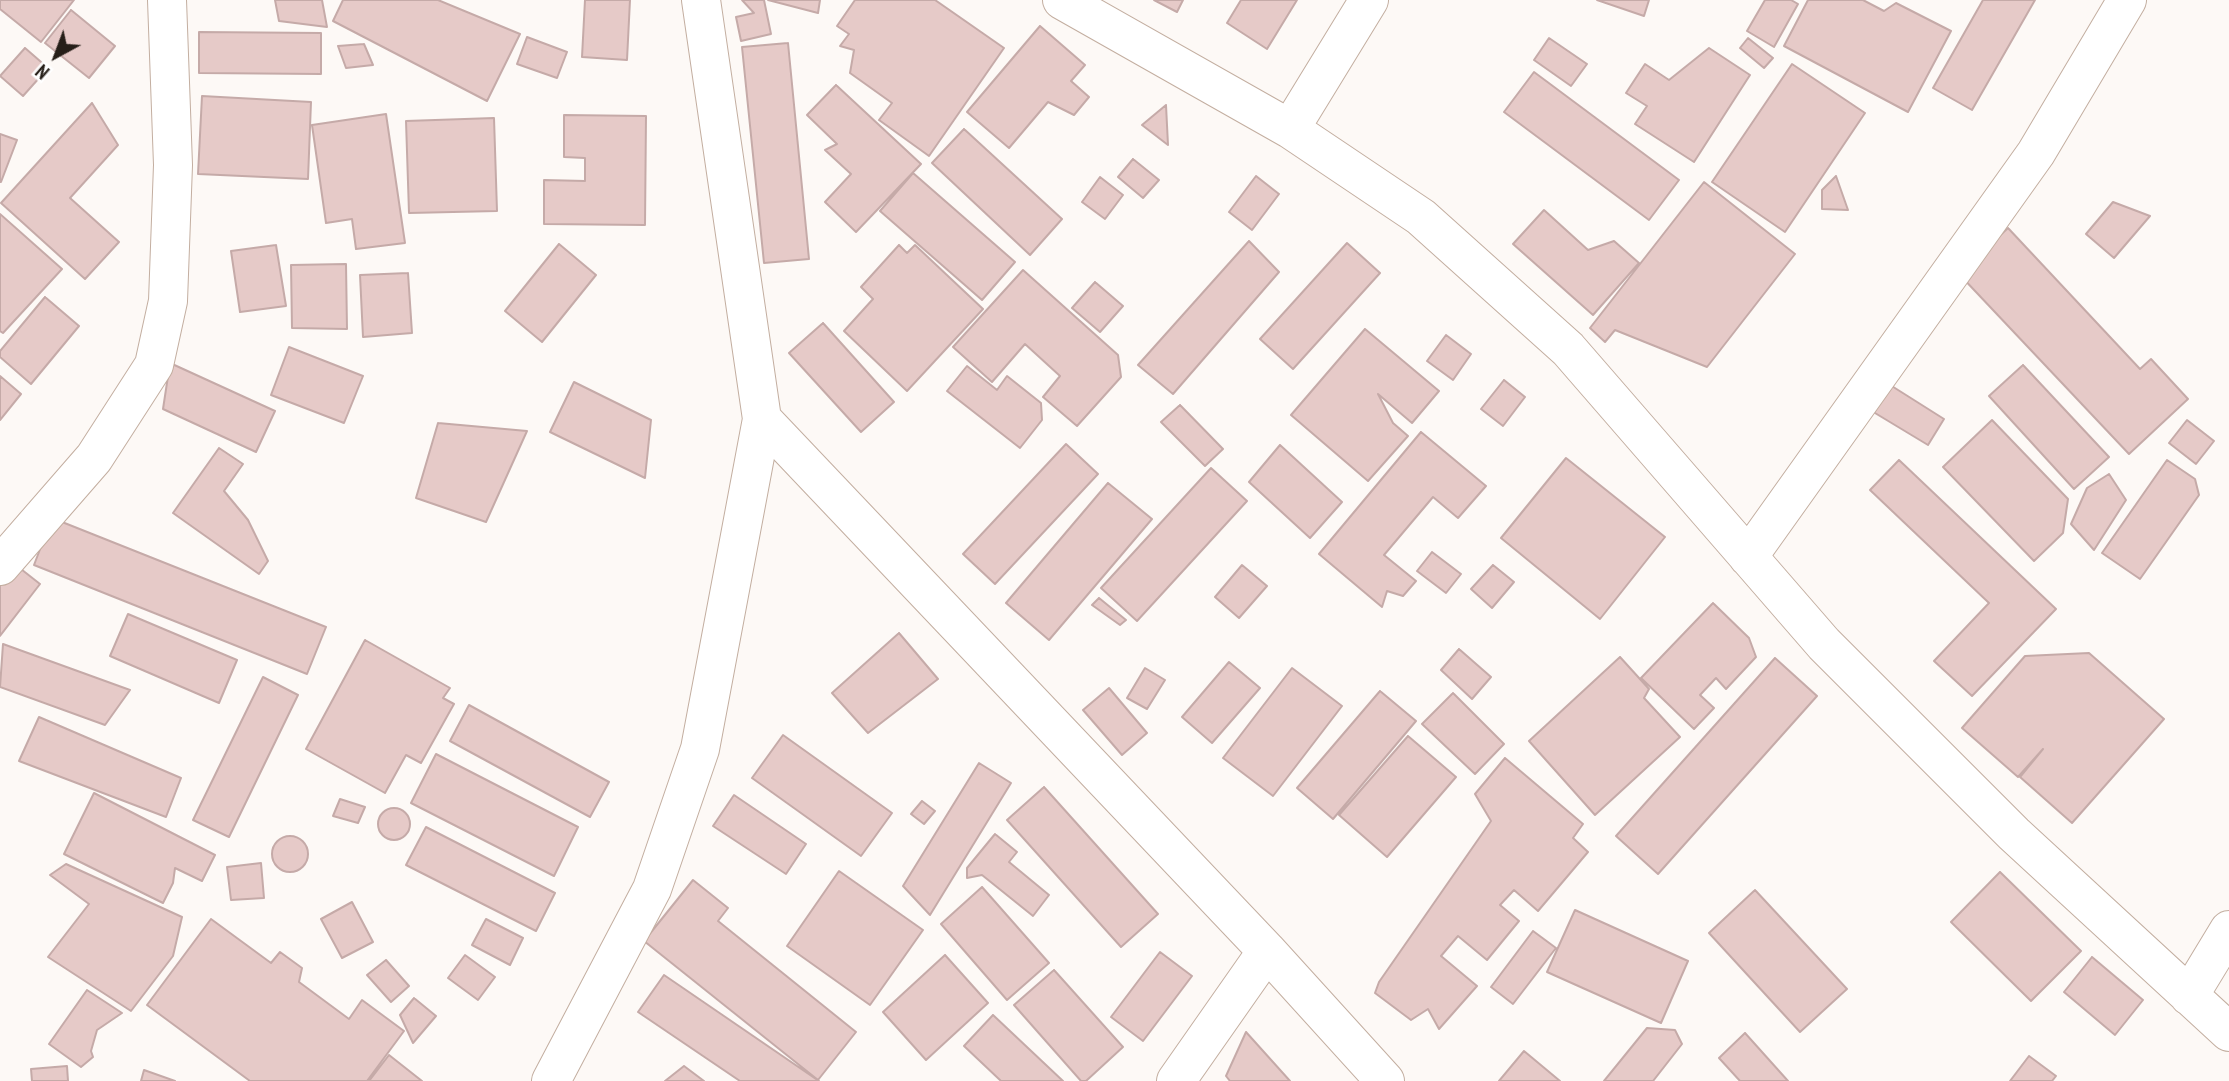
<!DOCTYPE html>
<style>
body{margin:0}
#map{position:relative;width:2229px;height:1081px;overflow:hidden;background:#fdf9f6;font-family:"PT Sans Narrow",sans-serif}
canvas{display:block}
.north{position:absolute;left:21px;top:21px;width:70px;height:70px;-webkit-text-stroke:5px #fff;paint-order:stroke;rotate:221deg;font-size:19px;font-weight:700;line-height:28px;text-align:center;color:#261f19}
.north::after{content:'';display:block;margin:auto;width:24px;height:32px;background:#261f19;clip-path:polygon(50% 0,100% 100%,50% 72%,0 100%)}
</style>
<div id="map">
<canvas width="2229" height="1081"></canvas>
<div class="north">N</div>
</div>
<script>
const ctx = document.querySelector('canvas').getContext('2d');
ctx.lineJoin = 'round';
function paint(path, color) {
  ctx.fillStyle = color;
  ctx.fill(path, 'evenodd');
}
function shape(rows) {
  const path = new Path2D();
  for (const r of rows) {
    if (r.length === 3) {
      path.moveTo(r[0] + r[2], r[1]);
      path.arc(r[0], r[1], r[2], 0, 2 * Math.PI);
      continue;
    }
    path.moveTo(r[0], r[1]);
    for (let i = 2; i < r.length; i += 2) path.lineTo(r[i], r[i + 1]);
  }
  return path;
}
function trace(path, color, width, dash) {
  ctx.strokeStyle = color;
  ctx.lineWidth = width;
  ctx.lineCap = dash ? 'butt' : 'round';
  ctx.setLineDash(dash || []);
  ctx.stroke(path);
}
const building = shape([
 [0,0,74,0,41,42,0,9,0,0],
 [275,0,322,0,327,27,279,21,275,0],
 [343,0,438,0,520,34,487,101,333,21,343,0],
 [585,0,630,0,627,60,582,57,585,0],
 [742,0,764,0,771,34,741,41,736,17,754,13,742,0],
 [768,0,820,0,818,13,768,0],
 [855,0,935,0,1004,48,929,156,879,120,892,103,850,73,854,50,840,46,849,34,837,26,855,0],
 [1154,0,1183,0,1177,12,1154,0],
 [1241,0,1297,0,1267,49,1227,23,1241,0],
 [1597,0,1649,0,1644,16,1597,0],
 [1765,0,1791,0,1798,4,1774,47,1747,31,1765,0],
 [1808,0,1863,0,1884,11,1896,3,1951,31,1908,112,1784,46,1808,0],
 [1983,0,2035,0,1972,110,1933,88,1983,0],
 [71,10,115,46,89,78,45,43,71,10],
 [1040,26,1085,65,1071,81,1089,97,1074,115,1048,102,1009,148,967,112,1040,26],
 [199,32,321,33,321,74,199,73,199,32],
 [527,37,567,52,557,78,517,64,527,37],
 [1549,38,1587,64,1571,86,1534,60,1549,38],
 [1748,38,1773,58,1764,68,1740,48,1748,38],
 [788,43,809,259,764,263,742,47,788,43],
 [364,44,373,65,346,68,338,46,364,44],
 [25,48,48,68,23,96,0,76,25,48],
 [1709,48,1750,75,1694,162,1635,124,1647,106,1626,93,1645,64,1669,80,1709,48],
 [1792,64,1865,113,1785,232,1712,182,1792,64],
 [1534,72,1679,180,1649,220,1504,112,1534,72],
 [836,85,921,164,856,232,825,202,851,174,825,150,837,144,807,115,836,85],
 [202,96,311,102,308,179,198,174,202,96],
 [92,103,118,145,70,198,119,242,85,279,1,203,92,103],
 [1166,105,1168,145,1142,125,1166,105],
 [386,114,405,243,356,249,352,219,326,223,312,125,386,114],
 [564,115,646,116,645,225,544,224,544,180,585,181,585,158,564,157,564,115],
 [494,118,497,211,409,213,406,121,494,118],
 [964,129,1062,219,1030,255,932,163,964,129],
 [0,134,17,140,1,182,0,182,0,134],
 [1133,159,1159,180,1143,198,1118,177,1133,159],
 [913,173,1015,262,982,300,880,211,913,173],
 [1256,176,1279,194,1252,230,1229,212,1256,176],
 [1836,176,1848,210,1822,209,1822,190,1836,176],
 [1100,177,1123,195,1105,219,1082,202,1100,177],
 [1704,182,1795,254,1707,367,1615,330,1605,342,1590,328,1704,182],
 [2113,202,2150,216,2114,258,2086,234,2113,202],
 [1544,210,1588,250,1614,241,1639,263,1593,315,1513,244,1544,210],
 [0,214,62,269,3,333,0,331,0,214],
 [2008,228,2140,369,2151,359,2188,399,2129,454,1959,274,2008,228],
 [1249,241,1279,272,1173,394,1138,365,1249,241],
 [1347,243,1380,273,1293,369,1260,339,1347,243],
 [559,244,596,275,542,342,505,311,559,244],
 [276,245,286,306,240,312,231,251,276,245],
 [899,245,907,253,915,245,983,309,907,391,844,331,873,299,861,287,899,245],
 [346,264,347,329,292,328,291,265,346,264],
 [1023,270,1118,355,1121,377,1077,426,1043,397,1060,376,1025,344,992,382,953,347,1023,270],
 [408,273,412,333,363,337,360,275,408,273],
 [1095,282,1123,306,1100,332,1072,308,1095,282],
 [45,297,79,326,31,384,0,357,0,351,45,297],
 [823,323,894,402,861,432,789,353,823,323],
 [1365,329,1439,391,1412,423,1378,394,1393,423,1408,436,1368,481,1291,415,1365,329],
 [1446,335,1471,354,1453,380,1427,361,1446,335],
 [289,347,363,376,344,423,271,395,289,347],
 [170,363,275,411,256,452,163,409,170,363],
 [2023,365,2109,457,2074,489,1989,396,2023,365],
 [967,366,997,390,1007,376,1041,403,1042,420,1020,448,947,391,967,366],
 [0,376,21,394,0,420,0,376],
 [1504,380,1525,397,1503,426,1481,409,1504,380],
 [574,382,651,420,645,478,550,432,574,382],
 [1887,383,1944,419,1928,445,1870,410,1887,383],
 [1180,405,1223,449,1205,466,1161,422,1180,405],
 [1992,420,2068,499,2063,533,2034,561,1943,467,1992,420],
 [2187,420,2214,441,2196,464,2169,443,2187,420],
 [438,423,527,431,486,522,416,498,438,423],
 [1421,432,1486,486,1458,518,1433,497,1384,555,1416,581,1403,596,1387,591,1382,607,1319,554,1421,432],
 [1066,444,1098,474,995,584,963,554,1066,444],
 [1280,445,1342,502,1310,538,1249,482,1280,445],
 [219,448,243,464,224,491,248,520,268,561,259,574,173,513,219,448],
 [1566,458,1665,537,1600,619,1501,538,1566,458],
 [1899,460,2056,609,1972,696,1934,661,1989,603,1870,490,1899,460],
 [2167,460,2195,479,2199,495,2140,579,2102,553,2167,460],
 [1211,468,1247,501,1137,621,1101,588,1211,468],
 [2109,474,2126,500,2094,550,2071,524,2087,488,2109,474],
 [1108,483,1152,519,1049,640,1006,603,1108,483],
 [52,518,326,627,307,674,34,565,52,518],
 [1432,552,1461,574,1446,593,1417,571,1432,552],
 [12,562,40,584,0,636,0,578,12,562],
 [1242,565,1267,586,1239,618,1215,597,1242,565],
 [1493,565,1514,582,1492,608,1471,589,1493,565],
 [1099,598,1126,620,1120,625,1092,605,1099,598],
 [1713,603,1749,638,1756,657,1726,689,1716,678,1700,695,1714,708,1694,729,1641,678,1713,603],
 [128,614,237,660,219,703,110,656,128,614],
 [899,633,938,679,868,733,832,693,899,633],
 [365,640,450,688,443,698,454,704,421,763,406,755,385,793,306,749,365,640],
 [3,644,130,690,105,725,0,687,3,644],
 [1459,649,1491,677,1472,699,1441,670,1459,649],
 [2089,653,2164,719,2072,823,2020,777,2043,749,2018,777,1962,728,2025,656,2089,653],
 [1620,657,1649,689,1644,698,1680,737,1595,815,1529,741,1620,657],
 [1775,658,1817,696,1658,874,1616,836,1775,658],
 [1229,662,1260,688,1212,743,1182,717,1229,662],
 [1145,668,1165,680,1147,709,1127,698,1145,668],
 [1292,668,1342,706,1273,796,1223,758,1292,668],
 [263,677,298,695,229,837,193,820,263,677],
 [1109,688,1147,733,1122,755,1083,710,1109,688],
 [1380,691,1416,721,1333,819,1297,788,1380,691],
 [1453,693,1504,744,1475,774,1422,724,1453,693],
 [469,705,609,782,590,817,450,741,469,705],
 [39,717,181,778,166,817,19,761,39,717],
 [783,735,892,813,861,856,752,778,783,735],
 [1408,736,1456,777,1387,857,1339,815,1408,736],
 [436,754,578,827,554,876,411,803,436,754],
 [1505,758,1583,824,1573,838,1588,852,1538,911,1514,890,1500,905,1519,921,1487,960,1458,936,1441,956,1477,986,1439,1029,1428,1009,1411,1020,1375,993,1379,982,1491,821,1475,794,1505,758],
 [979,763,1011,783,930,915,903,886,979,763],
 [1044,787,1158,914,1121,947,1007,820,1044,787],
 [94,793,215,855,202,881,175,868,173,883,163,903,64,854,94,793],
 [734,795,806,844,786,874,713,826,734,795],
 [340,799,365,807,358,823,333,816,340,799],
 [922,801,935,811,924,824,911,814,922,801],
 [394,824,16],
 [426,827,555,893,536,931,406,865,426,827],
 [995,834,1017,852,1009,862,1049,895,1033,916,982,875,967,878,967,868,995,834],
 [290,854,18],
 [261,863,264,898,231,900,227,867,261,863],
 [66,864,182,917,173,956,131,1011,48,957,89,904,50,875,66,864],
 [839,871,923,930,870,1005,787,946,839,871],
 [2000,872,2081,951,2031,1001,1951,922,2000,872],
 [693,880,728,908,718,921,856,1032,818,1080,644,941,693,880],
 [982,887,1049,963,1007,1000,941,924,982,887],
 [1755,890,1847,989,1800,1032,1709,933,1755,890],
 [352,902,373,942,342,958,321,919,352,902],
 [1575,910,1688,961,1661,1023,1547,972,1575,910],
 [211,919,271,963,280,952,302,968,299,982,349,1019,362,1000,404,1031,367,1081,250,1081,147,1005,211,919],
 [486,919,523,938,510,965,472,945,486,919],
 [1533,931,1556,948,1513,1004,1491,987,1533,931],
 [1160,952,1192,976,1143,1041,1111,1017,1160,952],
 [465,955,495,977,478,1000,448,978,465,955],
 [945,955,988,1003,926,1060,883,1012,945,955],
 [2092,957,2143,1000,2115,1035,2064,992,2092,957],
 [386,960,409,986,391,1002,367,975,386,960],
 [1054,970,1123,1047,1086,1081,1081,1081,1014,1005,1054,970],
 [664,975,819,1081,740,1081,638,1012,664,975],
 [87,990,122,1013,97,1030,91,1051,93,1057,81,1067,49,1044,87,990],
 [414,998,436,1016,413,1043,400,1015,414,998],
 [993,1015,1063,1081,1001,1081,964,1046,993,1015],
 [1647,1028,1675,1030,1682,1044,1653,1081,1604,1081,1647,1028],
 [1246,1032,1290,1081,1230,1081,1226,1076,1246,1032],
 [1745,1033,1788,1081,1740,1081,1719,1058,1745,1033],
 [1524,1051,1560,1081,1499,1081,1524,1051],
 [389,1055,422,1081,369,1081,389,1055],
 [2029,1056,2056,1076,2052,1081,2010,1081,2029,1056],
 [67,1066,68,1081,32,1081,31,1069,67,1066],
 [684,1066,704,1081,665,1081,684,1066],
 [144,1070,175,1081,141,1081,144,1070]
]);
paint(building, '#e6cac8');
trace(building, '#c5aaa8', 2);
const minor = shape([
 [1062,0,1290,129,1421,217,1568,349,1824,644,2014,834,2229,1032],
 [1290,129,1369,0],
 [762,419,1267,951,1385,1081],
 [1748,557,2036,153,2127,0],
 [0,566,94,458,154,365,168,301,173,165,167,0],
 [2189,996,2229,930],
 [551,1081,652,889,700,749,762,419,701,0],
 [1176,1081,1267,951]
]);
trace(minor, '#c3aea0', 40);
trace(minor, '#fff', 38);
</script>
